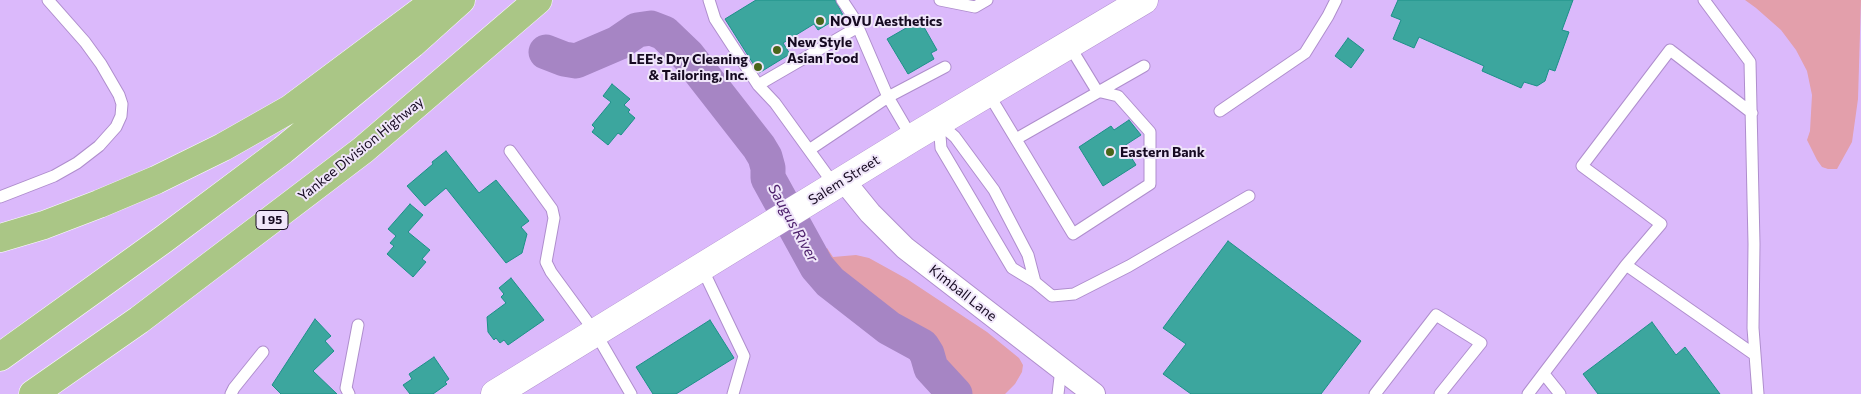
<!DOCTYPE html>
<style>
body{margin:0}
canvas{display:block;background:#dbb9fb}
</style>
<canvas width="1861" height="394"></canvas>
<script>
const ctx = document.querySelector('canvas').getContext('2d');
ctx.lineJoin = 'round';
function paint(path, color) {
  ctx.fillStyle = color;
  ctx.fill(path, 'evenodd');
}
function shape(rows) {
  const path = new Path2D();
  for (const r of rows) {
    path.moveTo(r[0], r[1]);
    for (let i = 2; i < r.length; i += 2) path.lineTo(r[i], r[i + 1]);
  }
  return path;
}
function trace(path, color, width, dash) {
  ctx.strokeStyle = color;
  ctx.lineWidth = width;
  ctx.lineCap = dash ? 'butt' : 'round';
  ctx.setLineDash(dash || []);
  ctx.stroke(path);
}
function write(font, color, halo, rows, align = 'center') {
  ctx.font = font + ' Commissioner,sans-serif';
  ctx.lineWidth = 4;
  ctx.setLineDash([]);
  ctx.textBaseline = 'middle';
  ctx.strokeStyle = halo;
  ctx.fillStyle = color;
  for (const [text, x, y, turn = 0] of rows) {
    ctx.save();
    ctx.translate(x, y);
    ctx.rotate((+turn || 0) * Math.PI / 180);
    ctx.textAlign = isNaN(turn) ? turn : align;
    if (halo) ctx.strokeText(text, 0, 0);
    ctx.fillText(text, 0, 0);
    ctx.restore();
  }
}
paint(shape([
 [1745,0,1861,0,1858,99,1852,142,1837,169,1828,169,1822,167,1817,160,1807,140,1810,131,1812,95,1807,71,1796,50,1781,30,1756,8],
 [827,248,833,257,856,255,869,258,907,279,987,332,1019,358,1023,365,1022,372,1015,384,1005,394,932,394,928,380,922,372,882,329,839,301,822,286,808,281,800,269]
]), '#e39fab');
trace(shape([
 [546,52,564,59,576,61,618,43,637,30,651,28,664,33,688,56,759,147,765,157,768,168,768,178,817,267,830,282,889,328,922,346,927,354,931,368,955,394]
]), '#a685c4', 35);
const building = shape([
 [756,0,835,0,843,15,818,30,814,24,783,43,790,54,759,73,725,19,756,0],
 [1398,0,1573,0,1562,30,1569,32,1555,71,1549,69,1545,81,1537,86,1524,82,1521,88,1482,71,1484,66,1419,37,1414,48,1393,39,1401,20,1391,16,1398,0],
 [920,20,937,50,931,53,934,59,908,74,887,39,920,20],
 [1348,38,1364,50,1351,68,1335,56,1348,38],
 [612,84,630,99,624,105,630,110,628,112,635,118,621,135,618,133,608,145,592,132,595,128,592,125,611,102,603,96,612,84],
 [1129,120,1141,135,1124,146,1136,165,1103,186,1079,147,1111,126,1114,130,1129,120],
 [446,151,479,193,496,180,529,221,521,227,527,234,522,253,506,263,446,188,425,206,407,186,433,164,432,162,446,151],
 [410,204,423,215,408,232,430,250,422,259,426,262,413,277,387,254,394,246,390,243,396,236,388,229,410,204],
 [1228,241,1361,341,1321,394,1191,394,1163,374,1186,344,1163,328,1228,241],
 [511,278,544,320,508,345,504,340,500,343,496,338,494,340,488,332,487,317,506,303,501,297,504,294,499,288,511,278],
 [315,319,331,336,325,341,334,351,313,371,337,394,281,394,272,385,315,319],
 [710,320,734,358,676,394,653,394,636,367,710,320],
 [1652,322,1676,355,1685,347,1720,394,1598,394,1583,374,1652,322],
 [434,357,449,379,445,382,447,384,433,394,410,394,403,385,412,379,409,374,434,357]
]);
paint(building, '#3ca69e');
trace(building, '#1c9088', 1);
const service = shape([
 [709,0,715,19,758,85,775,103,835,186],
 [842,0,854,18,888,97,912,138],
 [940,0,975,7,987,0],
 [1704,0,1750,62,1754,244,1753,328,1758,394],
 [758,85,858,27],
 [988,93,1073,234,1150,184,1150,132,1118,96,1097,91,1069,45],
 [1220,111,1305,53,1328,16,1336,0],
 [939,123,941,148,1012,268,1035,282,1052,296,1074,294,1129,266,1249,196],
 [939,123,955,137,994,190,1028,255,1035,282],
 [1016,139,1144,66],
 [809,150,888,97,945,67],
 [510,151,552,209,554,218,546,262,551,272,595,332,631,394],
 [0,197,54,176,77,163,99,146,116,127,121,116,122,104,119,95,101,64,85,42,48,0],
 [1626,265,1661,224,1582,166,1670,50,1752,113],
 [702,268,744,356,733,394],
 [1544,374,1560,394],
 [231,394,234,388,263,352],
 [349,394,346,388,358,325],
 [1058,394,1061,369],
 [1375,394,1436,315,1481,343,1440,394],
 [1528,394,1626,265,1755,355]
]);
const minor = shape([
 [844,181,870,213,905,248,1094,394]
]);
const secondary = shape([
 [495,394,912,138,1144,0]
]);
const motorway = shape([
 [0,238,44,225,99,204,156,180,223,147,290,109,436,0],
 [0,357,164,239,283,150,412,44,461,0],
 [33,394,139,320,363,150,538,0]
]);
trace(service, '#af8ecd', 13);
trace(minor, '#af8ecd', 24);
trace(secondary, '#af8ecd', 29);
trace(motorway, '#fff', 29);
trace(service, '#fff', 11);
trace(minor, '#fff', 22);
trace(secondary, '#fff', 28);
trace(motorway, '#aac686', 28);
for (const [x, y, r, color] of [
 [820,21,5,"#4a661a"],
 [777,50,5,"#4a661a"],
 [758,67,5,"#4a661a"],
 [1110,152,5,"#4a661a"]
]) {
  const dot = new Path2D();
  dot.arc(x, y, r, 0, 2 * Math.PI);
  ctx.fillStyle = color;
  ctx.fill(dot);
  trace(dot, '#f0e6fa', 2);
}
for (const [x, y, w] of [
 [272,220,32]
]) {
  const box = new Path2D();
  box.roundRect(x - w / 2, y - 9.5, w, 19, 4);
  ctx.fillStyle = '#f0e6fa';
  ctx.fill(box);
  trace(box, '#160a21', 1);
}
write('bold 12px', '#160a21', null, [
 ["I 95",272,220]
]);
write('bold 14px', '#160a21', '#f0e6fa', [
 ["NOVU Aesthetics",830,21],
 ["New Style",787,42],
 ["Asian Food",787,58],
 ["LEE's Dry Cleaning",748,59,"right"],
 ["& Tailoring, Inc.",748,75,"right"],
 ["Eastern Bank",1120,152]
], 'left');
write('14px', '#160a21', '#f0e6fa', [
 ["Yankee Division Highway",361,149,-39],
 ["Salem Street",844,180,-32],
 ["Kimball Lane",963,293,38]
]);
write('italic 15px', '#4d206c', '#f0e6fa', [
 ["Saugus River",793,223,61]
]);
</script>
